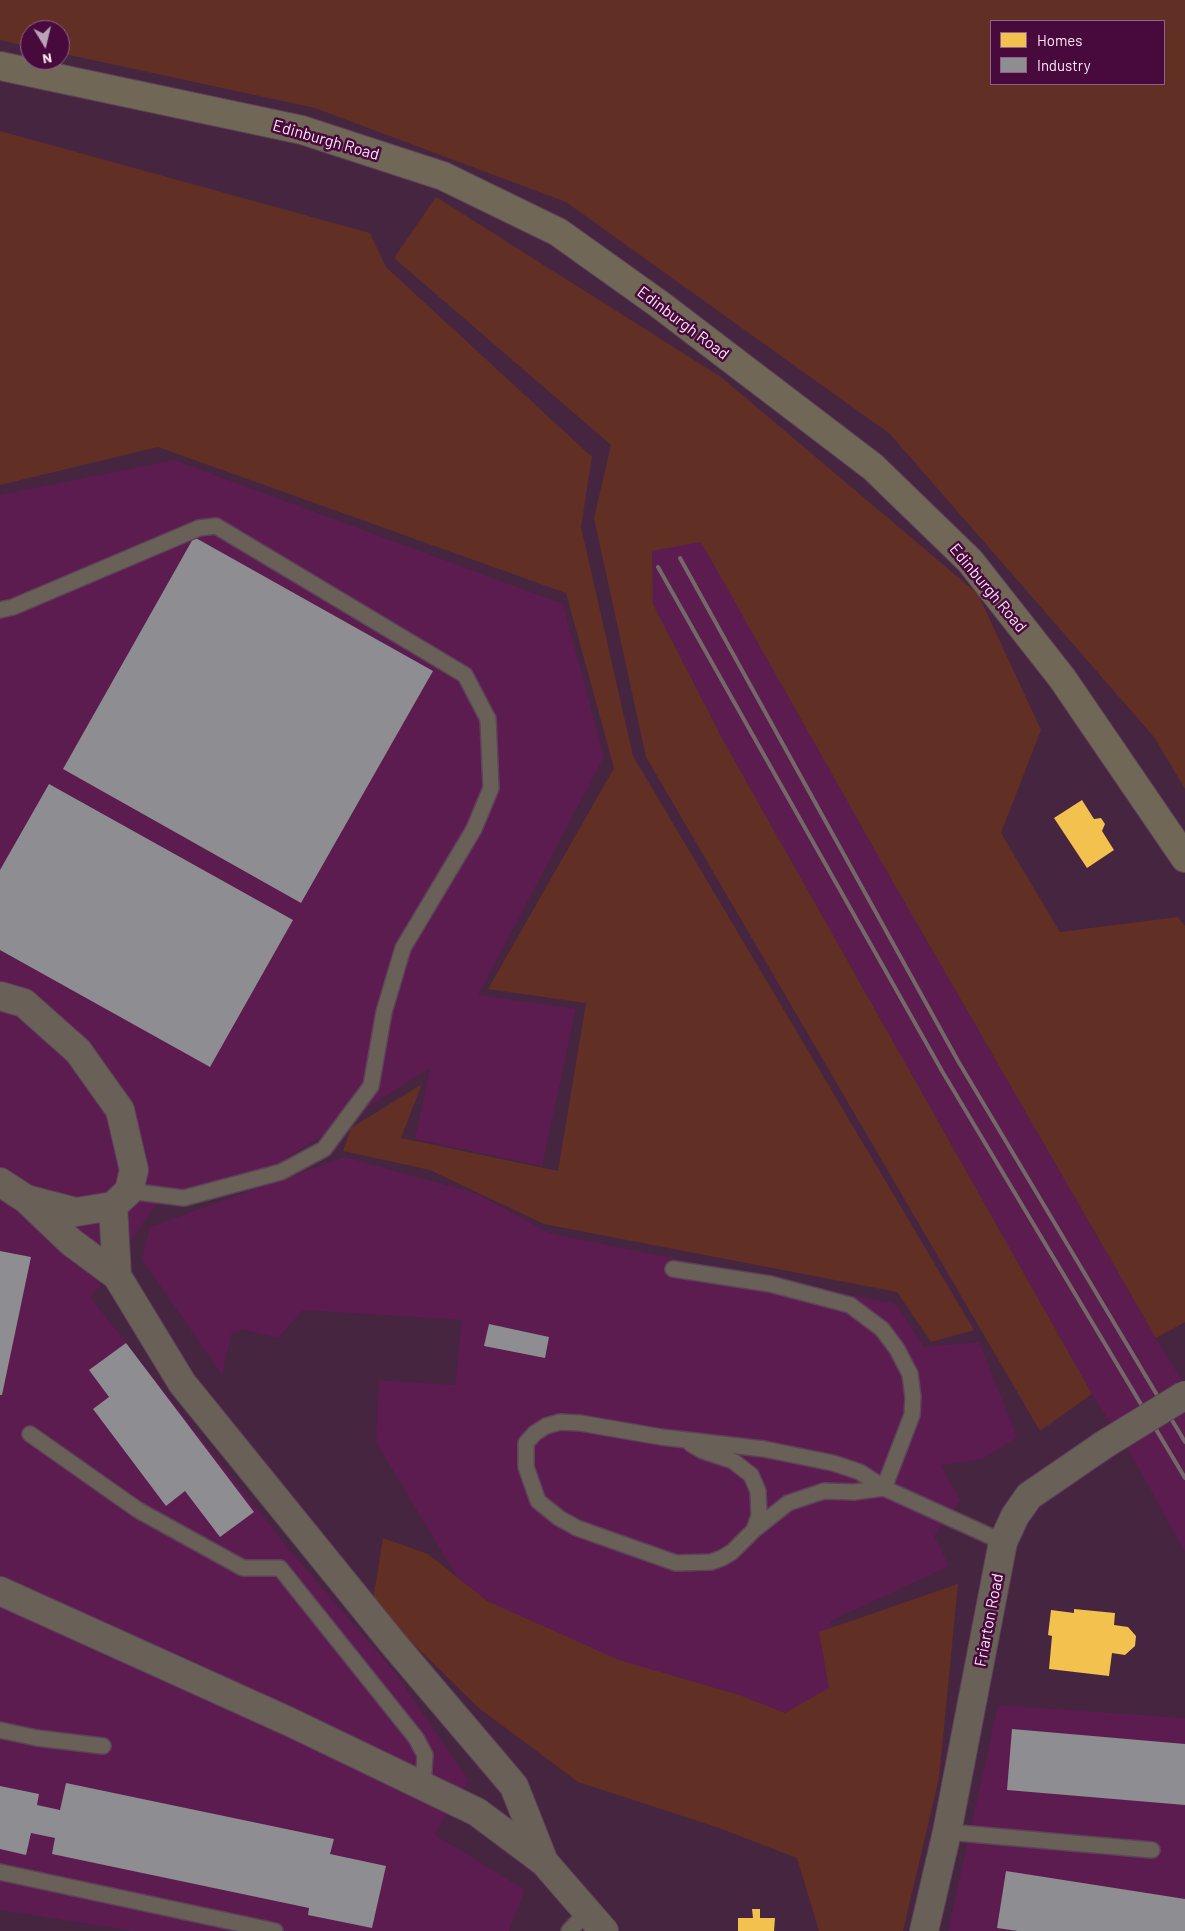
<!DOCTYPE html>
<style>
body{margin:0}
#map{position:relative;width:1185px;height:1931px;overflow:hidden;background:#462540;font-family:Barlow,sans-serif}
canvas{display:block}
.legend{position:absolute;left:990px;top:20px;width:175px;height:65px;box-sizing:border-box;background:#480a3d;border:1px solid #906287;margin:0;padding:6px 9px;list-style:none;font-size:15px;color:#fce5f5}
.legend li{display:flex;align-items:center;gap:10px;height:25px}
.legend b{width:25px;border:1px solid #906287}
.north{position:absolute;left:20px;top:20px;width:50px;height:50px;box-sizing:border-box;background:#480a3d;border:1px solid #906287;border-radius:50%;rotate:171deg;font-size:14px;font-weight:700;line-height:20px;text-align:center;color:#fce5f5}
.north::after{content:'';display:block;margin:auto;width:18px;height:22px;background:#bca2b6;clip-path:polygon(50% 0,100% 100%,50% 72%,0 100%)}
</style>
<div id="map">
<canvas width="1185" height="1931"></canvas>
<ul class="legend">
<li><b style="height:14px;background:#f2c14e"></b>Homes</li>
<li><b style="height:14px;background:#8d8d92"></b>Industry</li>
</ul>
<div class="north">N</div>
</div>
<script>
const ctx = document.querySelector('canvas').getContext('2d');
ctx.lineJoin = 'round';
function paint(path, color) {
  ctx.fillStyle = color;
  ctx.fill(path, 'evenodd');
}
function shape(rows) {
  const path = new Path2D();
  for (const r of rows) {
    path.moveTo(r[0], r[1]);
    for (let i = 2; i < r.length; i += 2) path.lineTo(r[i], r[i + 1]);
  }
  return path;
}
function trace(path, color, width, dash) {
  ctx.strokeStyle = color;
  ctx.lineWidth = width;
  ctx.lineCap = dash ? 'butt' : 'round';
  ctx.setLineDash(dash || []);
  ctx.stroke(path);
}
function write(font, color, halo, rows, align = 'center') {
  ctx.font = font + ' Barlow,sans-serif';
  ctx.lineWidth = 5;
  ctx.setLineDash([]);
  ctx.textBaseline = 'middle';
  ctx.strokeStyle = halo;
  ctx.fillStyle = color;
  for (const [text, x, y, turn = 0] of rows) {
    ctx.save();
    ctx.translate(x, y);
    ctx.rotate((+turn || 0) * Math.PI / 180);
    ctx.textAlign = isNaN(turn) ? turn : align;
    if (halo) ctx.strokeText(text, 0, 0);
    ctx.fillText(text, 0, 0);
    ctx.restore();
  }
}
paint(shape([
 [174,460,563,604,604,757,478,995,576,1009,542,1166,415,1139,430,1068,277,1164,155,1206,91,1298,292,1553,394,1671,469,1781,434,1834,525,1890,509,1931,132,1931,0,1910,0,495],
 [701,541,889,875,1156,1338,1185,1385,1185,1552,1133,1458,1092,1394,724,742,653,604,652,551],
 [345,1157,478,1194,549,1233,896,1304,924,1347,979,1342,1017,1437,983,1459,941,1465,960,1501,934,1536,949,1566,831,1621,848,1754,602,1668,463,1587,376,1442,379,1380,455,1385,462,1320,303,1310,278,1338,245,1330,232,1332,222,1375,142,1259,150,1227],
 [998,1705,1185,1718,1185,1931,948,1931]
]), '#5c1c50');
paint(shape([
 [0,0,1185,0,1185,789,1154,737,890,434,566,202,315,108,60,53,60,30,30,30,30,47,0,40],
 [1164,21,1164,84,991,84,991,21],
 [0,131,370,233,386,267,592,457,581,527,633,756,974,1330,931,1342,897,1292,544,1224,430,1170,343,1151,351,1128,422,1084,401,1138,558,1171,586,1003,488,989,614,768,566,593,158,447,0,485],
 [436,197,721,377,978,594,1041,730,1001,833,1060,932,1178,917,1185,926,1185,1322,1156,1338,889,875,701,542,652,551,653,604,724,742,1092,1394,1040,1431,646,757,594,518,611,445,394,258],
 [383,1538,428,1554,487,1601,619,1660,739,1695,785,1713,829,1688,819,1632,958,1584,939,1778,903,1931,819,1931,797,1858,719,1828,578,1782,480,1709,402,1633,373,1601]
]), '#622f25');
paint(shape([
 [1082,800,1094,819,1101,818,1105,824,1102,831,1114,850,1087,868,1054,818],
 [1074,1609,1115,1613,1114,1625,1128,1627,1136,1636,1135,1646,1125,1655,1112,1653,1109,1676,1049,1669,1052,1636,1048,1635,1051,1610,1074,1613],
 [752,1909,760,1909,760,1918,775,1918,774,1931,738,1931,738,1918,753,1918]
]), '#f2c14e');
paint(shape([
 [194,537,433,671,301,903,63,769],
 [49,784,293,920,210,1067,0,950,0,870],
 [0,1251,31,1257,2,1395,0,1395],
 [489,1324,549,1337,545,1358,484,1346],
 [126,1343,254,1512,220,1537,185,1491,166,1506,93,1409,109,1397,89,1370],
 [1012,1729,1185,1744,1185,1805,1007,1790],
 [66,1783,334,1839,330,1854,386,1866,372,1928,308,1915,309,1908,52,1854,55,1838,31,1833,26,1855,0,1849,0,1786,39,1794,37,1805,60,1810],
 [1006,1871,1185,1899,1185,1931,1018,1931,997,1928]
]), '#8d8d92');
const service = shape([
 [0,610,13,607,199,528,216,526,465,675,488,719,491,788,474,829,403,948,384,1012,371,1086,324,1149,281,1172,184,1198,129,1191],
 [673,1269,770,1284,850,1305,882,1329,897,1349,910,1374,913,1397,912,1415,884,1488],
 [30,1434,138,1510,243,1568,280,1568,416,1738,425,1755,423,1786],
 [691,1444,703,1451,733,1461,751,1475,758,1491,759,1516,754,1530],
 [884,1488,854,1492,824,1491,788,1503,754,1530,732,1552,722,1558,711,1562,676,1563,577,1528,559,1518,538,1501,526,1467,526,1443,535,1433,546,1426,560,1422,580,1423,661,1437,764,1449,833,1463,860,1472,884,1488,1003,1542],
 [0,1730,37,1738,103,1746],
 [947,1832,1152,1850],
 [0,1872,275,1931],
 [569,1931,588,1911]
]);
const minor = shape([
 [0,996,24,1003,78,1051,120,1110,134,1170,129,1191,113,1206,76,1212,26,1199,0,1182],
 [26,1199,71,1242,117,1276,182,1383,396,1647,514,1786,544,1862],
 [113,1206,117,1276],
 [0,1591,290,1722,477,1812,544,1862,604,1931]
]);
const tertiary = shape([
 [924,1931,947,1832,1003,1542,1015,1516,1029,1496,1105,1444]
]);
const primary = shape([
 [0,66,302,130,443,176,558,232,659,304,873,467,970,561,1062,678,1185,858]
]);
trace(service, '#5d4258', 18);
trace(minor, '#5d4258', 30);
trace(tertiary, '#5d4258', 30);
trace(primary, '#5d4258', 30);
trace(service, '#696158', 15);
trace(minor, '#696158', 28);
trace(tertiary, '#696158', 28);
trace(primary, '#716757', 28);
trace(shape([
 [680,558,958,1061,1185,1442],
 [658,567,942,1071,1185,1478]
]), '#756868', 4);
const tertiaryBridge = shape([
 [1105,1444,1185,1395]
]);
trace(tertiaryBridge, '#5d4258', 30, []);
trace(tertiaryBridge, '#696158', 28);
write('16px', '#fce5f5', '#480a3d', [
 ["Edinburgh Road",326,140,16],
 ["Edinburgh Road",683,323,37],
 ["Edinburgh Road",988,588,50],
 ["Friarton Road",989,1620,-79]
]);
</script>
